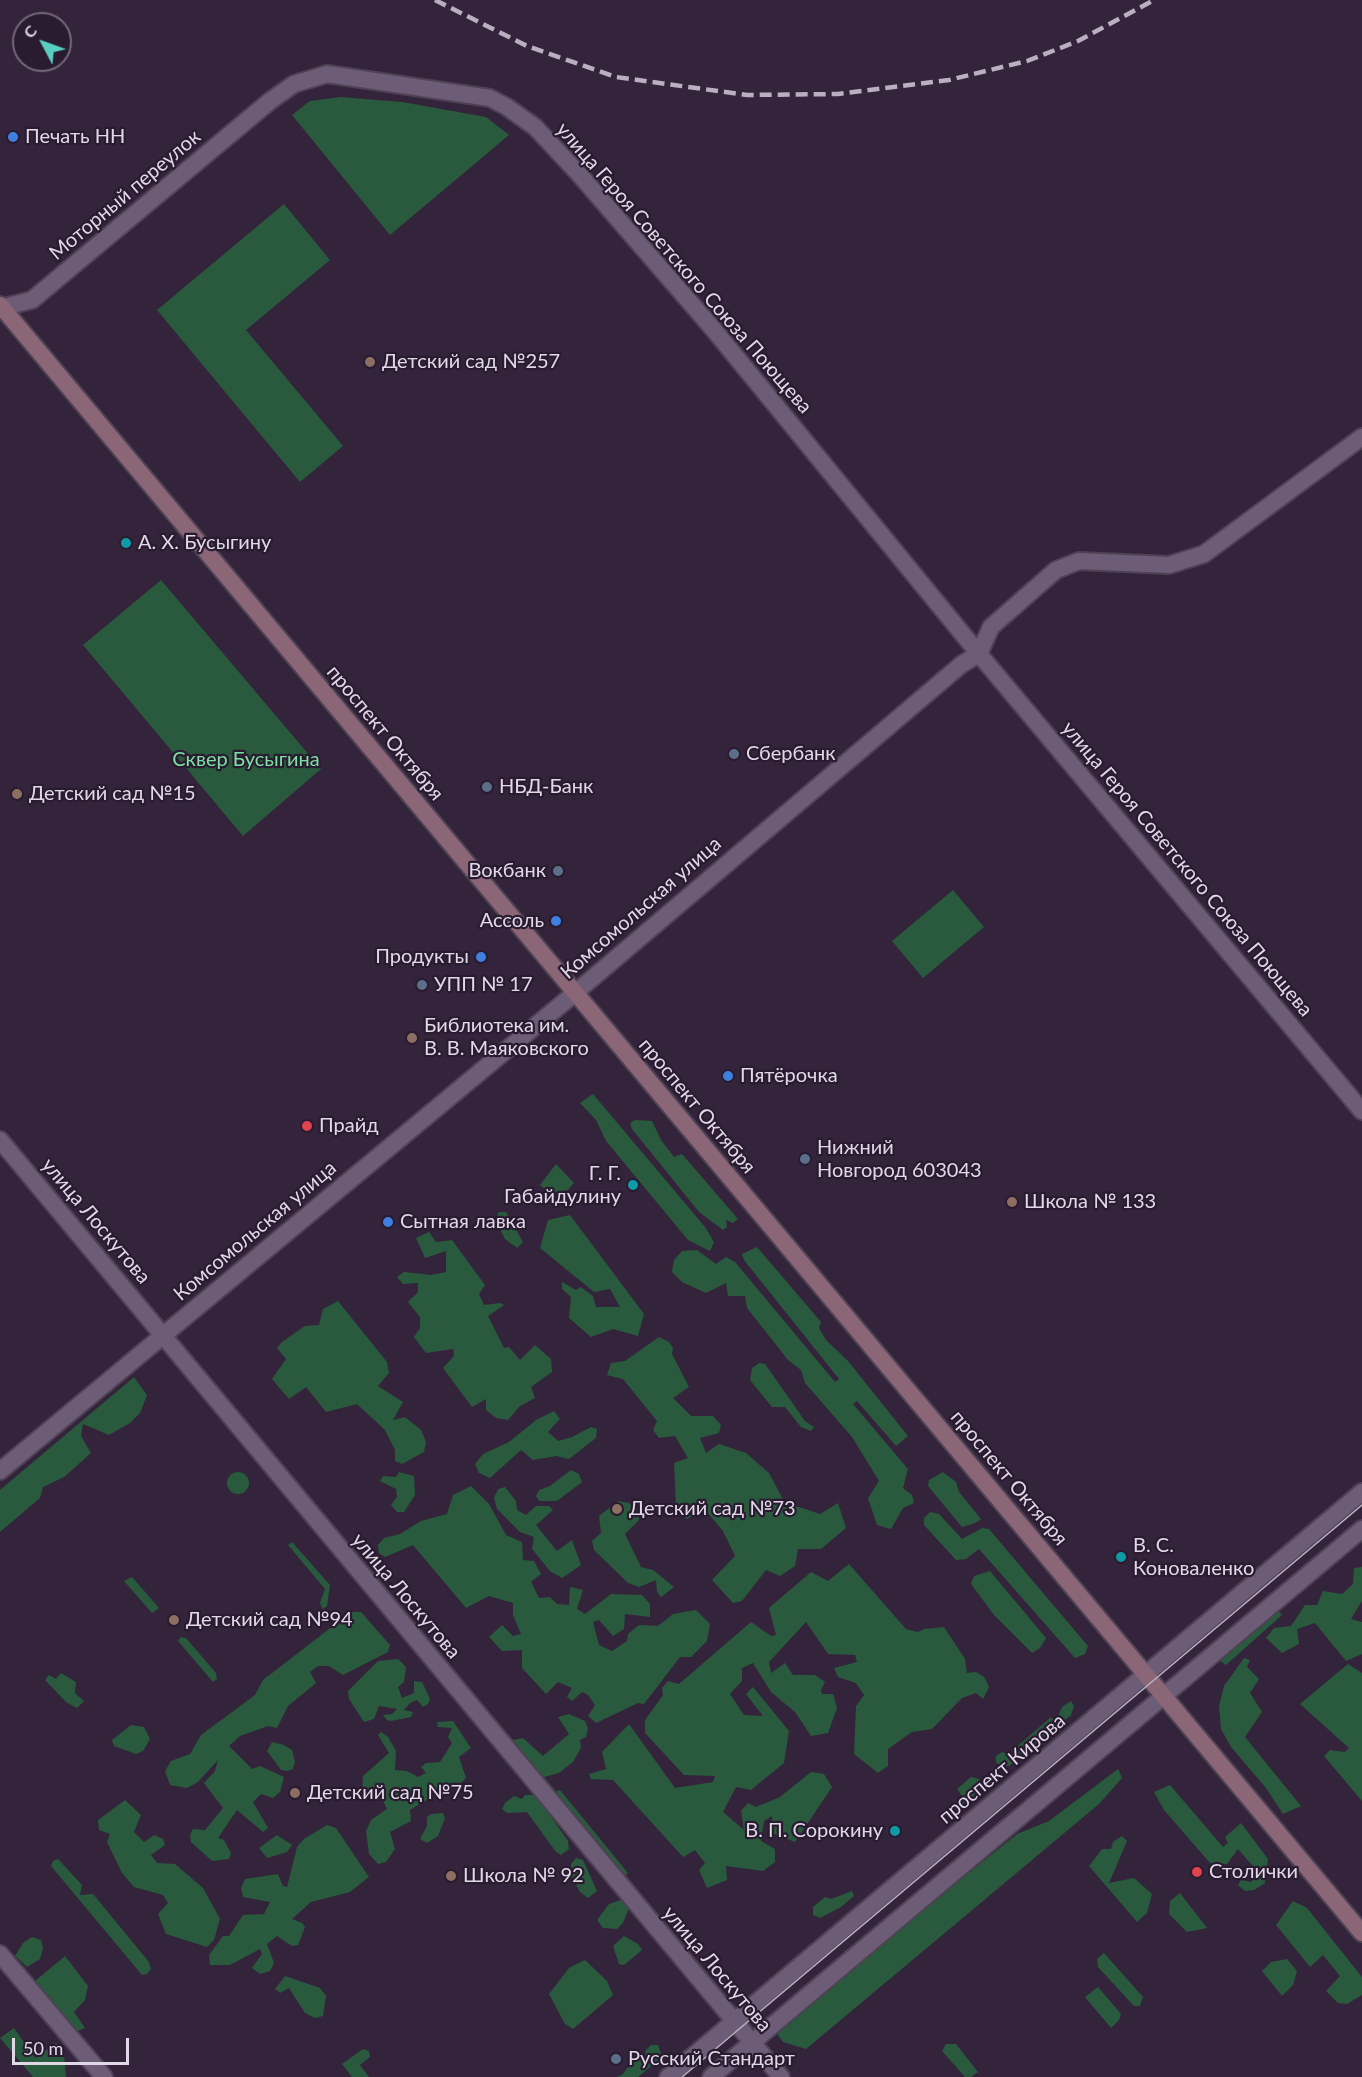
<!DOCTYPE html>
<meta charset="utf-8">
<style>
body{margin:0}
#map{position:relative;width:1362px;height:2077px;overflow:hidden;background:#33243b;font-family:Lato,sans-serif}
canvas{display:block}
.north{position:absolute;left:12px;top:12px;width:60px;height:60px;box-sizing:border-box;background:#291b30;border:2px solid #736779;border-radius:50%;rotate:311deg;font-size:16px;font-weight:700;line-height:24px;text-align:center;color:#e1d8e7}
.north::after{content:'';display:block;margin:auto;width:21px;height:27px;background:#59cebe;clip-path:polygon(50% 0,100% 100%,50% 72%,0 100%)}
.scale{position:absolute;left:12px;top:2038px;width:117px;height:27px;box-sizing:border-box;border:3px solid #e1d8e7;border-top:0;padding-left:8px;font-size:18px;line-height:21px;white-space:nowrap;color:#e1d8e7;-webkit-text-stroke:4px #291b30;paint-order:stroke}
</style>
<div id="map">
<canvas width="1362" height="2077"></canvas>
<div class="north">С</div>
<div class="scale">50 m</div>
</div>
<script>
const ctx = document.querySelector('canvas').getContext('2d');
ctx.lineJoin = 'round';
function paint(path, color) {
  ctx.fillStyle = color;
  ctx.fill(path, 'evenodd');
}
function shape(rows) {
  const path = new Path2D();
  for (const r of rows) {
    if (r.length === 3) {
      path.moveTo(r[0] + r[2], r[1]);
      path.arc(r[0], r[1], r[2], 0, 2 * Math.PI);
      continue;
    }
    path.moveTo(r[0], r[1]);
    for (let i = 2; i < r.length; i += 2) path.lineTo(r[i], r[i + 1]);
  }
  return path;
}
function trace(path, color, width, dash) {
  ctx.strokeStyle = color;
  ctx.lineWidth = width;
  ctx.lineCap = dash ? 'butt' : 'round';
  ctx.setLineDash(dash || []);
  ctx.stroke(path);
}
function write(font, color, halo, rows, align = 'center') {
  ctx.font = font + ' Lato,sans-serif';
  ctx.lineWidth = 4.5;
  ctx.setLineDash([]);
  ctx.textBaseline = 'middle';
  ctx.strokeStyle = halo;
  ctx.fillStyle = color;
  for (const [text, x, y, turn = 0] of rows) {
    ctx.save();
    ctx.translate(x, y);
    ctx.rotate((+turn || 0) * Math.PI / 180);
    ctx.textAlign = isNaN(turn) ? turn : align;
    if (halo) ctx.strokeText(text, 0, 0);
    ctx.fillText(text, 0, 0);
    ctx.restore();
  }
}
paint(shape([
 [341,97,402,102,486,117,509,135,390,235,292,115,310,101],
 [284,204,330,260,246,330,343,446,300,482,157,310],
 [161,580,321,769,243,836,83,645],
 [953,890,984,927,923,978,892,941],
 [593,1094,705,1227,714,1242,710,1251,688,1240,606,1141,596,1120,580,1103],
 [635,1120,652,1121,661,1140,674,1157,682,1154,738,1219,733,1223,726,1220,727,1227,723,1230,699,1212,632,1129,630,1123],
 [556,1164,574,1183,568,1190,550,1193,540,1185],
 [499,1212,506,1212,523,1242,517,1248,505,1239,495,1219],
 [570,1215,644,1314,638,1336,613,1329,591,1337,569,1318,571,1297,562,1289,562,1282,576,1290,581,1287,593,1296,596,1307,620,1307,610,1289,594,1292,540,1248,548,1220],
 [429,1232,436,1242,452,1240,485,1285,479,1294,484,1305,500,1303,504,1305,488,1316,504,1348,509,1347,520,1360,535,1345,551,1359,552,1372,531,1387,535,1398,520,1406,508,1420,496,1418,486,1410,486,1399,472,1407,443,1368,454,1356,453,1349,426,1353,414,1337,420,1328,420,1317,408,1302,418,1292,418,1283,403,1284,397,1277,404,1272,431,1275,446,1272,446,1251,425,1258,416,1238],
 [757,1247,821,1322,819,1328,826,1340,848,1361,908,1436,896,1446,857,1401,853,1404,908,1469,903,1488,912,1495,914,1503,903,1508,891,1529,877,1525,868,1498,879,1481,852,1437,805,1383,801,1370,788,1360,747,1308,745,1296,728,1296,726,1283,706,1293,682,1282,672,1272,674,1260,682,1251,697,1250,716,1264,726,1257,735,1262,835,1382,839,1379,744,1260,742,1254],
 [338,1301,387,1362,389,1373,378,1386,403,1402,393,1420,405,1417,421,1430,426,1442,424,1452,402,1464,395,1461,395,1450,385,1430,357,1404,326,1412,306,1387,289,1399,272,1379,286,1359,277,1348,282,1342,305,1326,319,1325,323,1309],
 [659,1337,669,1342,673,1348,672,1354,689,1387,673,1398,691,1416,713,1416,721,1425,719,1433,700,1438,706,1453,719,1444,746,1453,769,1473,786,1505,799,1507,820,1514,838,1503,846,1528,821,1549,798,1549,795,1566,780,1576,766,1570,742,1601,733,1603,712,1580,735,1556,723,1531,706,1511,686,1519,676,1507,674,1463,688,1458,675,1436,659,1438,653,1430,657,1421,623,1379,607,1375,611,1363,625,1361],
 [759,1363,765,1364,805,1421,814,1427,811,1431,801,1427,785,1407,772,1407,750,1380,752,1368],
 [134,1377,147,1395,140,1413,130,1423,109,1435,83,1424,81,1436,91,1453,64,1477,43,1487,40,1498,0,1532,0,1490],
 [554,1411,560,1419,548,1432,558,1441,572,1437,591,1427,597,1429,596,1438,569,1459,556,1456,533,1460,521,1450,490,1478,479,1473,475,1464,483,1454,509,1442,536,1420],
 [571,1470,579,1474,582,1482,557,1501,539,1501,536,1496,539,1490,550,1486],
 [238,1483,11],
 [399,1472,414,1476,415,1495,404,1512,397,1512,391,1505,397,1497,396,1489,380,1481,383,1476,396,1477],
 [943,1472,956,1482,959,1492,981,1519,975,1523,962,1527,928,1486,929,1480],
 [471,1486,489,1504,506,1535,522,1542,523,1560,534,1561,541,1574,531,1582,539,1598,550,1597,557,1604,569,1605,570,1587,583,1590,577,1609,585,1614,611,1594,642,1595,650,1604,650,1617,625,1614,624,1629,613,1636,599,1620,593,1622,599,1645,612,1651,627,1641,628,1634,639,1625,658,1626,673,1614,696,1610,710,1624,707,1641,691,1657,680,1657,644,1704,638,1703,596,1723,588,1716,595,1705,588,1695,582,1692,572,1701,567,1697,572,1688,558,1682,546,1694,522,1668,522,1650,502,1651,489,1637,502,1625,513,1636,521,1634,513,1615,513,1603,489,1596,466,1608,413,1545,385,1557,379,1553,378,1545,384,1538,400,1534,421,1521,447,1514,453,1495],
 [505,1487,516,1501,517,1510,526,1515,536,1506,549,1506,553,1510,536,1525,557,1551,572,1540,581,1565,562,1578,550,1571,532,1549,534,1537,520,1532,497,1509,494,1498,498,1489],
 [618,1501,629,1503,637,1510,639,1520,625,1534,641,1567,653,1570,674,1587,661,1597,657,1592,656,1580,639,1587,628,1583,594,1550,592,1541,601,1533,599,1516],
 [930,1512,939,1514,962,1539,982,1528,989,1529,1088,1646,1085,1654,1075,1658,979,1549,966,1559,956,1560,924,1525,924,1518],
 [292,1542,330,1585,327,1606,323,1609,320,1603,325,1589,288,1545],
 [849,1564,906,1629,918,1632,924,1629,944,1627,965,1659,967,1673,976,1672,984,1677,989,1687,983,1699,976,1693,962,1698,932,1729,912,1732,888,1749,888,1766,878,1773,854,1754,856,1706,864,1695,856,1683,838,1677,834,1668,857,1662,855,1655,828,1654,806,1622,769,1662,771,1673,785,1663,793,1675,815,1675,825,1682,821,1690,822,1694,833,1694,837,1708,828,1733,811,1736,795,1712,771,1692,753,1663,742,1668,742,1681,730,1694,744,1715,763,1716,746,1694,753,1687,789,1731,784,1763,751,1790,736,1787,723,1812,744,1830,741,1811,748,1803,756,1807,780,1797,811,1772,824,1774,832,1787,795,1842,772,1833,772,1816,764,1821,761,1841,775,1849,775,1862,763,1871,726,1866,727,1880,707,1888,699,1870,705,1863,695,1850,683,1857,613,1780,591,1779,589,1774,606,1769,602,1752,629,1724,675,1788,713,1782,715,1776,684,1775,645,1733,645,1720,663,1695,662,1688,668,1681,679,1684,751,1622,771,1636,776,1635,769,1608,811,1572,828,1581],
 [1362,1567,1362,1601,1351,1619,1362,1622,1362,1654,1346,1661,1315,1623,1297,1629,1299,1644,1282,1653,1266,1638,1274,1628,1291,1626,1305,1605,1317,1605,1323,1591,1342,1594,1353,1584,1354,1568],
 [990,1571,1046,1638,1040,1648,1032,1653,994,1615,971,1584,974,1576],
 [132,1577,159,1608,152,1613,124,1581],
 [1275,1607,1282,1615,1226,1665,1217,1659],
 [351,1612,361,1612,390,1645,388,1652,343,1675,329,1666,318,1666,310,1672,316,1683,288,1706,277,1728,268,1726,240,1736,229,1746,252,1769,260,1766,284,1777,280,1792,273,1798,261,1794,253,1802,268,1828,263,1832,237,1810,218,1838,224,1840,231,1853,229,1859,212,1861,191,1842,190,1835,193,1829,205,1830,223,1808,204,1783,215,1771,218,1760,198,1782,187,1788,170,1785,165,1771,171,1761,190,1754,201,1735,255,1695,263,1680],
 [181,1637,186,1638,216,1673,217,1679,213,1682,178,1641],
 [1244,1658,1250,1660,1247,1667,1259,1679,1250,1693,1262,1712,1245,1737,1301,1806,1283,1814,1266,1788,1231,1747,1221,1729,1219,1706,1224,1686],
 [398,1659,406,1667,404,1682,398,1687,402,1698,414,1693,414,1681,422,1682,430,1699,428,1704,423,1707,417,1700,410,1703,404,1710,413,1712,411,1717,391,1721,387,1720,383,1715,392,1714,397,1709,379,1706,374,1719,364,1722,349,1699,348,1691,378,1661],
 [1348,1664,1362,1673,1362,1801,1324,1756,1330,1750,1345,1752,1349,1748,1300,1704],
 [61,1673,76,1682,75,1693,84,1701,77,1708,66,1702,45,1680,49,1675,56,1679],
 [1071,1701,1074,1706,1071,1715,1009,1766,1000,1766,996,1762,996,1756,1002,1752,1013,1756,1012,1751,1050,1718,1057,1719,1062,1707],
 [569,1714,585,1721,588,1728,586,1737,580,1740,581,1748,573,1762,559,1773,544,1777,531,1772,508,1741,523,1738,543,1756,569,1734,558,1717],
 [453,1721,471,1748,459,1757,466,1778,459,1785,441,1791,410,1810,411,1821,390,1832,395,1849,386,1862,378,1864,369,1854,366,1831,371,1820,387,1809,383,1801,362,1794,363,1776,389,1753,378,1735,381,1732,388,1737,396,1751,395,1770,407,1771,418,1777,426,1773,421,1767,426,1763,440,1762,452,1743,448,1737,452,1728,438,1727,437,1722],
 [131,1725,144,1727,150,1739,143,1751,136,1754,114,1746,112,1740],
 [272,1742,284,1745,292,1750,295,1762,293,1769,287,1771,281,1770,267,1751],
 [1118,1769,1122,1778,1099,1804,806,2049,783,2042,775,2031,857,1963,1017,1834,1049,1821],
 [971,1777,979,1779,985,1787,956,1810,953,1806,962,1796,957,1789],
 [1170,1785,1223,1847,1228,1843,1225,1837,1241,1823,1268,1859,1265,1883,1254,1890,1245,1891,1238,1885,1241,1880,1251,1882,1257,1875,1252,1865,1238,1849,1227,1864,1210,1863,1164,1810,1154,1792],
 [560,1790,628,1873,621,1879,553,1793],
 [525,1795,533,1795,540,1801,568,1841,569,1849,561,1855,556,1852,527,1812,507,1813,502,1809,505,1803,514,1796,522,1799],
 [125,1800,141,1815,134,1832,144,1842,154,1835,163,1839,165,1845,151,1855,157,1863,175,1864,203,1888,220,1919,214,1940,207,1947,166,1934,158,1914,168,1903,163,1895,134,1887,122,1873,107,1842,110,1834,99,1830,98,1820],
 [443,1813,445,1818,438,1836,427,1843,420,1839,427,1826,427,1817,431,1814],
 [327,1825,336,1828,369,1877,350,1892,311,1902,292,1919,302,1923,305,1927,298,1945,292,1946,277,1936,267,1944,274,1963,270,1971,260,1974,252,1968,262,1954,260,1949,230,1965,210,1965,209,1955,223,1936,229,1936,243,1915,264,1914,270,1902,243,1897,241,1888,245,1879,278,1874,283,1886,287,1887,297,1847,304,1839],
 [277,1835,292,1845,287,1852,267,1858,259,1848],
 [1122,1836,1127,1841,1109,1883,1134,1878,1152,1894,1147,1913,1137,1922,1089,1866,1102,1849,1111,1849,1113,1842],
 [576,1858,583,1860,597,1891,588,1898,580,1892,571,1875,571,1864],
 [58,1859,82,1885,80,1895,93,1894,149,1962,151,1969,147,1974,142,1975,51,1866,53,1861],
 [852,1891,854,1896,841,1907,820,1918,813,1915,813,1907,825,1897,831,1899],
 [1180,1893,1207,1928,1187,1932,1169,1914,1170,1901],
 [621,1900,629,1908,623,1923,617,1929,603,1928,597,1920,609,1904],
 [1293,1901,1307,1908,1362,1977,1362,1995,1347,2004,1338,2003,1326,1991,1340,1976,1323,1955,1310,1967,1276,1925],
 [624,1936,638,1944,642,1950,624,1965,619,1964,613,1946],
 [32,1937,41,1940,43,1949,40,1959,27,1967,15,1956,23,1943],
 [1104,1953,1143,1997,1140,2006,1134,2006,1098,1967,1097,1959],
 [65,1956,88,1986,85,2000,74,2012,85,2028,76,2032,35,1981],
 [1287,1959,1297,1971,1293,1985,1282,1996,1262,1971,1271,1962],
 [585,1960,607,1981,613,1995,573,2029,565,2024,549,1994,569,1968],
 [285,1976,320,1988,326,1996,323,2016,315,2018,305,2013,289,1988,280,1993,275,1989],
 [1098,1987,1121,2014,1119,2020,1111,2028,1085,1997],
 [14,2028,35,2058,56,2043,64,2054,66,2077,33,2077,0,2038],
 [946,2044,956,2044,978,2072,971,2077,965,2077,942,2051],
 [651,2045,658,2045,662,2057,638,2077,616,2077,622,2075,632,2062,645,2057,646,2050],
 [363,2049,369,2051,370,2057,360,2065,369,2077,352,2077,342,2064]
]), '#295a3d');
const minor = shape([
 [0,308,32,300,270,101,294,84,327,74,490,98,507,107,535,127,579,174,714,330,979,654,1362,1111],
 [575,993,962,664,979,654,991,627,1056,570,1079,561,1169,565,1204,554,1362,437],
 [0,1140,781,2077],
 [0,1954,104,2077]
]);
const tertiary = shape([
 [0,1471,575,993],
 [668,2077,1362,1492],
 [711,2077,1362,1529]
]);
const secondary = shape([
 [0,305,1362,1933]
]);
trace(minor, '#4e4254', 20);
trace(tertiary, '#4e4254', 20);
trace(secondary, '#4e4254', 20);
trace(minor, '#6c5c75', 16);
trace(tertiary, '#6c5c75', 16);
trace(secondary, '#8a6676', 16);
trace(shape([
 [682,2077,1362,1505]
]), '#b9afc0', 1.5);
trace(shape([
 [435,0,527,46,616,77,747,95,838,94,949,80,1027,61,1078,41,1154,0]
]), '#b9afc0', 4.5, [12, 6]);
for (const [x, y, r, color] of [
 [13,137,6,"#3f7fe0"],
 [370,362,6,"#8d6e63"],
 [126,543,6,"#0f9aa8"],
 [734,754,6,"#5c6f8a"],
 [487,787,6,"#5c6f8a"],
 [17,794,6,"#8d6e63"],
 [558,871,6,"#5c6f8a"],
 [556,921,6,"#3f7fe0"],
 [481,957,6,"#3f7fe0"],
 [422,985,6,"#5c6f8a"],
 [412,1038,6,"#8d6e63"],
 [728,1076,6,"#3f7fe0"],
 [307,1126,6,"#e0444e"],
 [805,1159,6,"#5c6f8a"],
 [633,1185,6,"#0f9aa8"],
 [1012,1202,6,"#8d6e63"],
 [388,1222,6,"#3f7fe0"],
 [617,1509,6,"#8d6e63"],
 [1121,1557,6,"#0f9aa8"],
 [174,1620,6,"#8d6e63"],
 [295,1793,6,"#8d6e63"],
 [895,1831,6,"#0f9aa8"],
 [1197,1872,6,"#e0444e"],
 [451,1876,6,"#8d6e63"],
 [616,2059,6,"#5c6f8a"]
]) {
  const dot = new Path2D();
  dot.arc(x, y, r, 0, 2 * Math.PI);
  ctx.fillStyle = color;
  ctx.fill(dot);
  trace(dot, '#291b30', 2);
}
write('20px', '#e1d8e7', '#291b30', [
 ["Печать НН",25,137],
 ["Детский сад №257",382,362],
 ["А. Х. Бусыгину",138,543],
 ["Сбербанк",746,754],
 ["НБД-Банк",499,787],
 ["Детский сад №15",29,794],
 ["Вокбанк",546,871,"right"],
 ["Ассоль",544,921,"right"],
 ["Продукты",469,957,"right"],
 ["УПП № 17",434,985],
 ["Библиотека им.",424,1026],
 ["В. В. Маяковского",424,1049],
 ["Пятёрочка",740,1076],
 ["Прайд",319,1126],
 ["Нижний",817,1148],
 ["Новгород 603043",817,1171],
 ["Г. Г.",621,1174,"right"],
 ["Габайдулину",621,1197,"right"],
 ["Школа № 133",1024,1202],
 ["Сытная лавка",400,1222],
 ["Детский сад №73",629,1509],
 ["В. С.",1133,1546],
 ["Коноваленко",1133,1569],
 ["Детский сад №94",186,1620],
 ["Детский сад №75",307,1793],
 ["В. П. Сорокину",883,1831,"right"],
 ["Столички",1209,1872],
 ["Школа № 92",463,1876],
 ["Русский Стандарт",628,2059]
], 'left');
write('20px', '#e1d8e7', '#291b30', [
 ["Моторный переулок",125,195,-40],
 ["улица Героя Советского Союза Поющева",684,268,49],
 ["проспект Октября",385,733,50],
 ["улица Героя Советского Союза Поющева",1187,869,50],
 ["Комсомольская улица",641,908,-41],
 ["проспект Октября",697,1106,50],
 ["улица Лоскутова",96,1221,50],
 ["Комсомольская улица",255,1231,-40],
 ["проспект Октября",1009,1478,50],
 ["улица Лоскутова",406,1596,50],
 ["проспект Кирова",1002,1769,-40],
 ["улица Лоскутова",717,1969,50]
]);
write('20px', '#7be0a2', '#291b30', [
 ["Сквер Бусыгина",246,760]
]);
</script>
